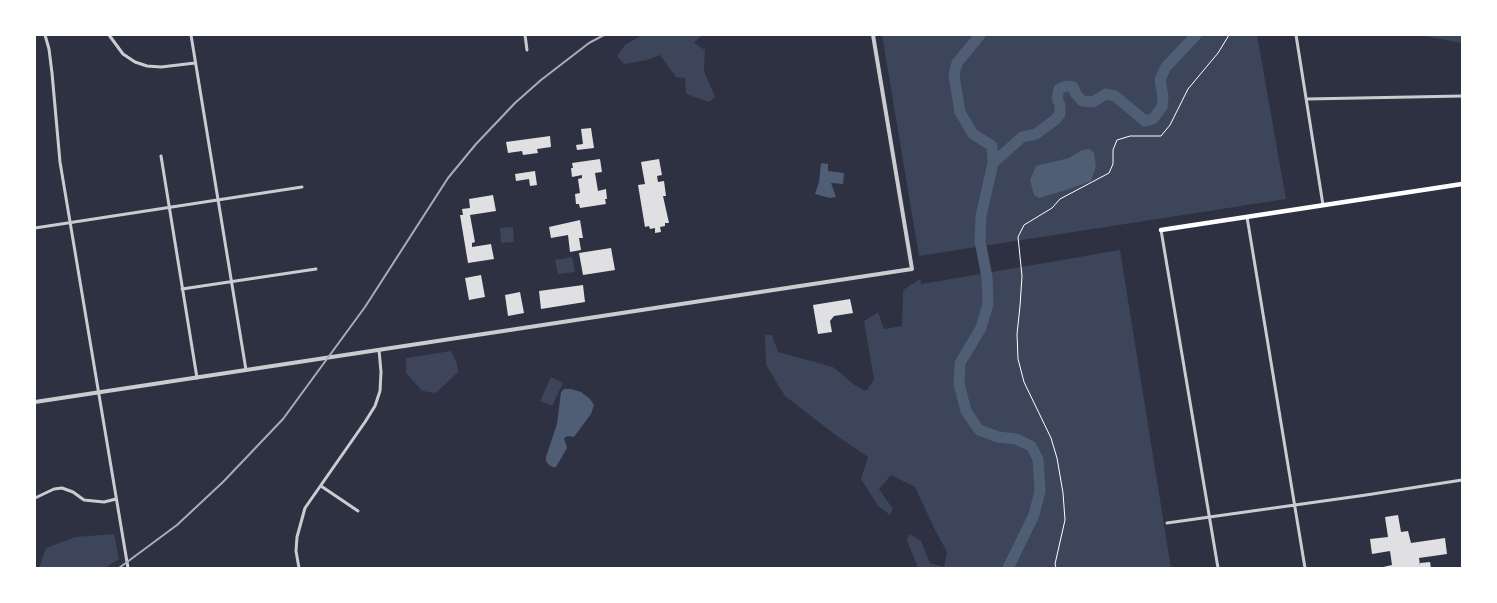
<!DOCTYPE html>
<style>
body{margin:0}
#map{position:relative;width:1497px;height:603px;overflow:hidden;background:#2d3142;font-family:"Asap Condensed",sans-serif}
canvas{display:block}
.frame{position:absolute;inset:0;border:36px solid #fff;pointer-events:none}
</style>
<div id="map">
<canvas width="1497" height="603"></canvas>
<div class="frame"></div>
</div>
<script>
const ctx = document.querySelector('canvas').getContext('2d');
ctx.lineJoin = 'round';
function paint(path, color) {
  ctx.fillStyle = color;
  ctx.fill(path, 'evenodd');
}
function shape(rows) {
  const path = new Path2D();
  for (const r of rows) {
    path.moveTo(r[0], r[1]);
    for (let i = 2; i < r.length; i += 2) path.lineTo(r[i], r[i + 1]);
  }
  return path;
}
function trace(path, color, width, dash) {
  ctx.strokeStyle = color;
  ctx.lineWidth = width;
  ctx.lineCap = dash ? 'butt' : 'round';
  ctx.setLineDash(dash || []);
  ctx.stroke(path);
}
paint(shape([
 [642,35,702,35,694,43,705,50,704,71,715,97,709,102,686,94,685,78,676,77,660,55,647,60,624,64,617,56,625,45],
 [882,35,1257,35,1286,199,919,256],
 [1419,35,1462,35,1462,43],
 [513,227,514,242,501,243,500,228],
 [1120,250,1171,568,918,568,907,540,909,534,921,541,930,563,944,567,947,552,935,530,915,487,891,475,879,489,893,509,890,515,878,506,861,479,868,457,837,436,785,396,766,365,765,335,772,335,778,352,833,367,853,384,866,391,874,379,864,321,878,312,884,329,902,326,903,290,920,279,922,287,922,284],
 [572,257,575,272,558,274,555,260],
 [451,351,457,364,458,372,436,393,422,391,406,373,406,358],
 [551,377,563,383,552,406,540,401],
 [114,534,119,559,105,568,39,568,46,548,75,537]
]), '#3c4559');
paint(shape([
 [1090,149,1094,153,1096,166,1091,181,1066,190,1039,198,1034,195,1030,180,1036,166,1069,158,1082,150],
 [821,163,828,164,828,171,844,173,843,184,831,183,836,197,830,198,815,194,819,182],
 [564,389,571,389,581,392,590,399,594,405,591,414,574,437,568,436,564,438,567,448,556,467,553,467,549,465,546,461,546,457,557,424,561,392]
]), '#4f5d75');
trace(shape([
 [980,35,957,63,954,75,960,112,973,134,992,146,993,163,981,216,980,241,987,277,988,304,981,328,960,363,959,384,966,411,979,430,998,437,1016,439,1031,446,1038,459,1040,491,1034,515,1008,568],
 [993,163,1022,137,1036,134,1056,119,1060,114,1060,105,1057,98,1059,89,1066,86,1073,87,1076,94,1082,101,1093,102,1106,94,1115,96,1145,121,1153,119,1162,107,1163,97,1160,79,1166,67,1196,35]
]), '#4f5d75', 11);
paint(shape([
 [591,128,594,148,577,150,576,145,583,144,581,129],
 [550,136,551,147,537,149,538,153,523,155,522,151,508,153,506,142],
 [600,159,602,172,595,173,598,191,606,189,607,199,605,199,606,204,580,208,579,204,576,204,575,194,580,193,578,179,582,178,582,175,572,177,571,168,573,168,572,163],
 [659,159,662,175,657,176,658,182,664,181,666,196,663,196,669,223,665,223,665,226,660,227,661,232,655,233,655,228,650,229,649,226,645,227,638,185,645,184,641,162],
 [535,171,537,185,530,186,529,179,516,181,515,174],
 [493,195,496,211,470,215,475,242,472,243,472,247,491,244,494,259,468,263,460,215,463,215,462,209,470,208,469,199],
 [580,220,583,238,579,238,581,250,570,252,568,235,551,238,549,227],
 [611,248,615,270,583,275,579,253],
 [481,275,485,297,469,300,465,278],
 [583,285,585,302,541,309,539,291],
 [520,292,524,313,508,316,505,295],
 [850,299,853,313,834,316,830,321,832,332,818,334,813,305],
 [1398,515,1401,532,1408,531,1411,543,1445,538,1447,554,1419,558,1420,566,1420,563,1430,562,1431,568,1379,568,1392,565,1390,551,1372,554,1370,539,1388,537,1385,517]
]), '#e0e0e3');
trace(shape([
 [1056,568,1055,564,1065,520,1063,493,1057,458,1051,438,1024,382,1018,359,1017,334,1020,306,1022,276,1018,237,1024,225,1052,208,1060,199,1109,173,1113,164,1113,150,1117,140,1130,136,1161,136,1170,125,1188,89,1218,53,1229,35]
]), '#fff', 1);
trace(shape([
 [45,35,49,49,52,73,60,162,128,568],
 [109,35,123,54,135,62,147,66,161,67,195,63],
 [191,35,246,370],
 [525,35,527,50],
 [1296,35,1323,205],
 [1307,99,1462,96],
 [161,156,197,378],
 [1247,217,1305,568],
 [35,228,302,187],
 [1161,230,1218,568],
 [182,289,316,269],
 [321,486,358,511],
 [35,498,54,489,62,488,73,492,84,500,104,502,116,499],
 [1167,523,1366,495,1462,480],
 [299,568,296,551,297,537,305,508,365,422,375,406,380,391,381,372,379,350]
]), '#caccd0', 3);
trace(shape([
 [35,402,912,269,873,35]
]), '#caccd0', 4);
trace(shape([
 [1161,230,1462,184]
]), '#fff', 4.5);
trace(shape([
 [119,568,177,525,223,482,283,419,365,307,448,178,476,144,515,103,541,80,589,43,604,35]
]), '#abadb3', 2);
</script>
